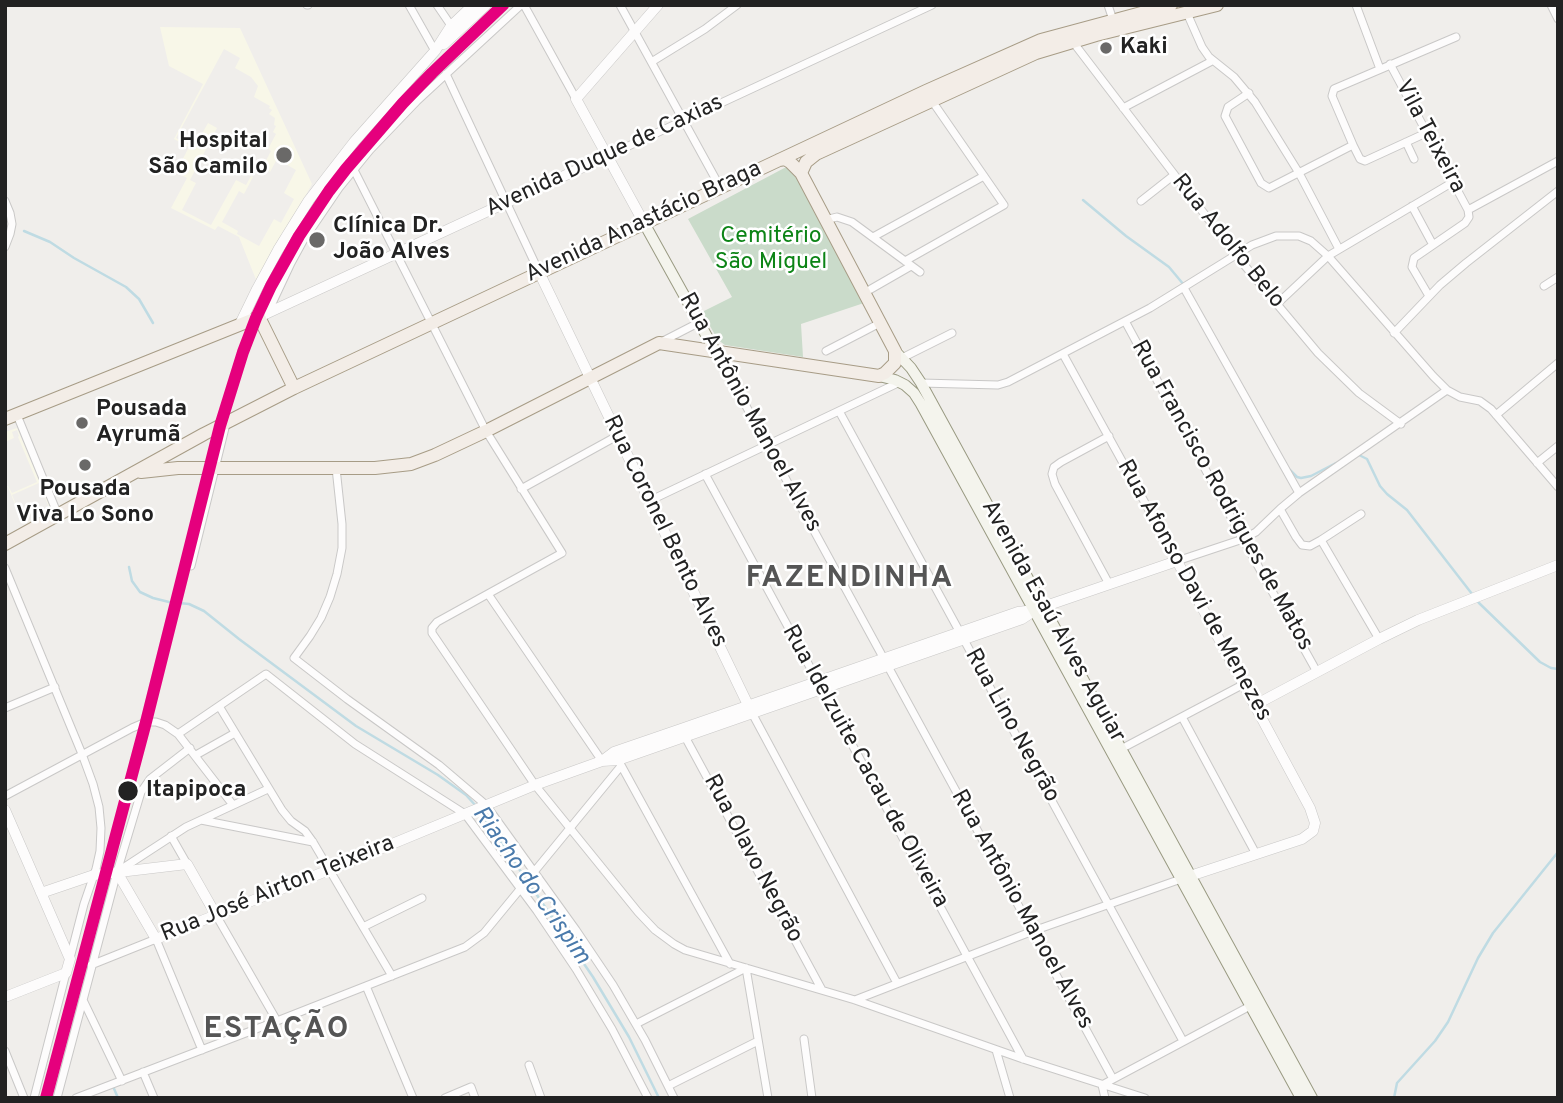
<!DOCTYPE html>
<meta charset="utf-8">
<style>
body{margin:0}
#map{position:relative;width:1563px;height:1103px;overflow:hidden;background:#f0eeeb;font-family:Overpass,sans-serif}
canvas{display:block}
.frame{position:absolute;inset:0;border:7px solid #222;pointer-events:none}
</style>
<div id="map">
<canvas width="1563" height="1103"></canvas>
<div class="frame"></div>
</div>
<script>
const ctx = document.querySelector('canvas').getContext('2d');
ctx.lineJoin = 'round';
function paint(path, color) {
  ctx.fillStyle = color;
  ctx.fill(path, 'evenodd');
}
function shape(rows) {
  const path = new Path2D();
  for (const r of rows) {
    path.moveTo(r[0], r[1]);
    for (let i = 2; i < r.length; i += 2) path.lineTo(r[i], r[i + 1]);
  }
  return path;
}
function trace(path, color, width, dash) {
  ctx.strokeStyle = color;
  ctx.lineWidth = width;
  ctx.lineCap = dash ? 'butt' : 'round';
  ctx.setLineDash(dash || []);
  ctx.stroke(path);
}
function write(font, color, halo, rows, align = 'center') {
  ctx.font = font + ' Overpass,sans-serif';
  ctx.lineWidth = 5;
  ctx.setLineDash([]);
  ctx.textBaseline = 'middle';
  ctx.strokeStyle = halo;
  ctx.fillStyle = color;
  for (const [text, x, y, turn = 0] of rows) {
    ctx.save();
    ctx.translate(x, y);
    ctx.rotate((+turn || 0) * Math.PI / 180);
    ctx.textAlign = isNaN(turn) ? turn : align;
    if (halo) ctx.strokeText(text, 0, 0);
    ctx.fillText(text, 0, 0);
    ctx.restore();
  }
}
paint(shape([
 [160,27,240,28,312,184,257,282,239,237,218,226,215,230,171,208,187,178,176,172,189,147,174,139,203,84,169,66],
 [224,49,240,58,235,68,251,77,258,86,254,97,270,106,269,108,272,110,269,114,275,118,274,125,276,126,273,132,276,134,268,149,271,151,262,168,270,172,277,159,296,170,284,193,294,199,281,223,274,219,259,246,237,234,238,231,222,222,239,191,244,194,253,177,251,176,246,185,236,180,211,225,182,210,196,183,190,180,217,128,208,123,194,148,176,138],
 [17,428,52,512,23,524,8,487,5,488,8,486,12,493,37,482,18,437,19,436,17,430,12,432,14,438,5,442,5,432],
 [39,483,51,512,24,523,12,495]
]), '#f8f7e8');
paint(shape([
 [790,165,864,303,801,324,803,357,725,345,718,340,702,312,732,297,688,219]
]), '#cadbca');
trace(shape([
 [1083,200,1126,236,1169,267,1184,285],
 [24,231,50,242,74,258,126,287,139,299,153,323],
 [1359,455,1367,459,1380,486,1387,494,1407,510,1479,603,1540,662,1551,668,1558,669],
 [1290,470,1297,477,1301,478,1311,476,1336,463],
 [129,567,132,581,140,592,153,598,169,602],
 [179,603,189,604,204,611,239,639,356,726,438,775,466,795,476,806,593,977,629,1037,659,1098],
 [112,1084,118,1098],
 [1394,1098,1397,1083,1435,1041,1448,1022,1478,958,1493,933,1558,852]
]), '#bfdbe3', 2.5);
const minor = shape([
 [307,5,308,5],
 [409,5,435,51],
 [437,5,452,27],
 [524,5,576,99],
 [620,5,720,187],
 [1108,5,1113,20],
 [1356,5,1380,69],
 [1551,5,1558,19],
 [1187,13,1202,47,1209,57,1234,77,1255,102,1299,173,1339,249],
 [1073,42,1235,254,1318,353,1359,393,1401,424],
 [653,61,705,29,737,5],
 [1390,64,1468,210],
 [446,74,539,272],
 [1249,93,1228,107,1225,116,1261,183,1269,188,1353,145,1360,159,1365,161,1426,133],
 [1123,108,1212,61],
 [1406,142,1414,159],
 [1353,145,1332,96,1334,89,1456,37],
 [607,156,932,5],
 [354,170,486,431,562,553,437,622,432,628,432,633,535,785,638,912,655,930,674,944,685,950,855,1000,1023,1059,1145,1098],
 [5,201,10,213,12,224,10,234,5,247],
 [1141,201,1174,175],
 [1412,206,1433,245],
 [825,220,837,217,852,222,920,272],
 [873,237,984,176],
 [905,261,1004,205,930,98],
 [1544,286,1558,277],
 [1184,288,1299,493],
 [864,293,911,266],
 [1429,296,1412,267,1414,258,1465,223,1469,217,1468,210,1558,161],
 [1277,304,1328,256,1453,182],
 [268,312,291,263,303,241,339,188,370,150,417,101,521,5],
 [1125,321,1243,539,1317,672],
 [1394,333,1440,285,1466,263,1558,191],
 [663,341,700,322],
 [716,351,1113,1079],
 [826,351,880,323],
 [1063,354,1177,561,1243,539,1256,532,1280,509,1299,493,1447,390],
 [902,358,952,333],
 [921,383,998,385,1008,382,1150,308,1252,245,1276,236,1299,236,1311,241,1328,256,1433,376,1447,390,1460,397,1480,401,1491,409,1558,487],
 [839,411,1183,1041],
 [17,415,58,515],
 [1496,415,1558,363],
 [1109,436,1061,462,1054,467,1052,474,1055,484,1109,584],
 [1537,463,1558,446],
 [336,468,342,524,342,548,337,574,330,597,321,618,310,636,294,658,347,699,439,765,486,805,576,930,613,985,645,1040,674,1098],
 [705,474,1023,1059],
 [521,489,617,436],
 [649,501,900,382],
 [1280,509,1296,537,1302,545,1310,546,1321,540,1379,639],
 [1321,540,1361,514],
 [191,566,226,424],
 [5,568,82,754,93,784,99,807,101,828,100,851,96,869,84,904,70,958],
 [488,594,602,761],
 [219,706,282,810,291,821,305,831,313,842,392,976],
 [5,708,55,687],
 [752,713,897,983],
 [1182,717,1256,854],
 [683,733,822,990],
 [178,734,266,674,355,744,465,814,537,911,576,969,612,1029,648,1098],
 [1119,750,1244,684],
 [196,755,235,733],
 [616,756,730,964],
 [5,796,132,728,146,722,156,722,165,725,178,734,233,805],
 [201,820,313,842],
 [171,836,187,864],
 [120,870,186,827,268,789],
 [534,872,621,766],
 [216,915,277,1021],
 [363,927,422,898],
 [91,965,156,939,202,1050],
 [366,986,413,1098],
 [83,1000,122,1081],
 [855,1000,1033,931,1181,879],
 [636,1024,746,968,768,1098],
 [804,1039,812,1098],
 [996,1050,1010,1098],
 [5,1051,24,1098],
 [529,1065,541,1098],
 [143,1072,154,1098],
 [668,1086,758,1041],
 [34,1098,66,973],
 [57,1098,117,872,141,792,150,779,190,748],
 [76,1098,277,1021,465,947,484,933,521,888],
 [445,1098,471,1087,475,1098],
 [1105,1098,1102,1085,1252,1005]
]);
const tertiary = shape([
 [444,44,486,5],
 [644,223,576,99,658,5],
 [539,272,750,709],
 [259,317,607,156],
 [240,324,257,289,278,250,309,200,354,142,435,51,451,26,473,5],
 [1255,705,1379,639,1418,620,1558,565],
 [602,761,614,752,681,729,1018,612,1034,610,1177,561,1310,808,1315,823,1313,831,1302,839,1184,878],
 [5,810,70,959,66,973,5,997],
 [117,872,156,939,329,870,535,785,602,761,618,760,1022,619,1034,611],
 [41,893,94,875,187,864,216,915]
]);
const secondary = shape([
 [644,223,715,351],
 [895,351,911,368,921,383,1312,1098],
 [879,376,895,380,905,385,914,393,921,404,1301,1098]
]);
const primary = shape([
 [801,173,806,162,816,154,1036,53,1096,35,1217,5],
 [5,419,259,317,294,388],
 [141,472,178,468,375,468,411,464,435,455,486,431,659,343,879,376,885,373,895,363,895,351,801,173,790,162,785,159,779,160],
 [5,544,204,434,294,388,926,91,1041,40,1171,5]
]);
trace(minor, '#c9c8c7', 9);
trace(tertiary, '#c9c8c7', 11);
trace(secondary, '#999a82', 12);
trace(primary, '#a79c86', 14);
trace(minor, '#fdfcfc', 7);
trace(tertiary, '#fdfcfc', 10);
trace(secondary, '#f4f4ed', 10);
trace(primary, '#f3ede7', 12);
trace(shape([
 [46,1098,146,722,220,426,243,352,256,318,271,286,299,236,329,191,346,169,403,103,432,73,503,5]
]), '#e5007d', 12);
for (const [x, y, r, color] of [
 [1106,48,7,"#6a6968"],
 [284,155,9,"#6a6968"],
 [317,240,9,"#6a6968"],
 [82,423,7,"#6a6968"],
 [85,465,7,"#6a6968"],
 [128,791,11,"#222"]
]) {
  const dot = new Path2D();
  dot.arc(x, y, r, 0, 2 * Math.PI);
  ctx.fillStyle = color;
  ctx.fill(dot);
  trace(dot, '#fff', 2.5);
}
write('bold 23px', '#222', '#fff', [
 ["Kaki",1120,48],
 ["Hospital",268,142,"right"],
 ["São Camilo",268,168,"right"],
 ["Clínica Dr.",333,227],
 ["João Alves",333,253],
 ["Pousada",96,410],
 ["Ayrumã",96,436],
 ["Pousada",85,490,"center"],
 ["Viva Lo Sono",85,516,"center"]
], 'left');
write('23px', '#222', '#fff', [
 ["Vila Teixeira",1429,137,62],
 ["Avenida Duque de Caxias",605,157,-25],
 ["Avenida Anastácio Braga",644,223,-25],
 ["Rua Adolfo Belo",1227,242,51],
 ["Rua Antônio Manoel Alves",749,413,61],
 ["Rua Francisco Rodrigues de Matos",1221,496,61],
 ["Rua Coronel Bento Alves",664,532,64],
 ["Rua Afonso Davi de Menezes",1193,591,61],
 ["Avenida Esaú Alves Aguiar",1052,622,61],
 ["Rua Lino Negrão",1011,726,61],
 ["Rua Idelzuite Cacau de Oliveira",864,767,61],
 ["Rua Olavo Negrão",752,859,62],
 ["Rua José Airton Teixeira",278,890,-22],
 ["Rua Antônio Manoel Alves",1021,910,61]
]);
write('23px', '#0c8416', '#fff', [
 ["Cemitério",771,237],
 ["São Miguel",771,263]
]);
write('bold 23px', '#222', '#fff', [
 ["Itapipoca",146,791]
], 'left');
write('italic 24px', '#4a7aab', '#fff', [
 ["Riacho do Crispim",530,886,55]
]);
ctx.letterSpacing = '2px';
write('bold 30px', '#555', '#fff', [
 ["FAZENDINHA",850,580],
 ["ESTAÇÃO",277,1031]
]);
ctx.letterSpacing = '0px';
</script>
